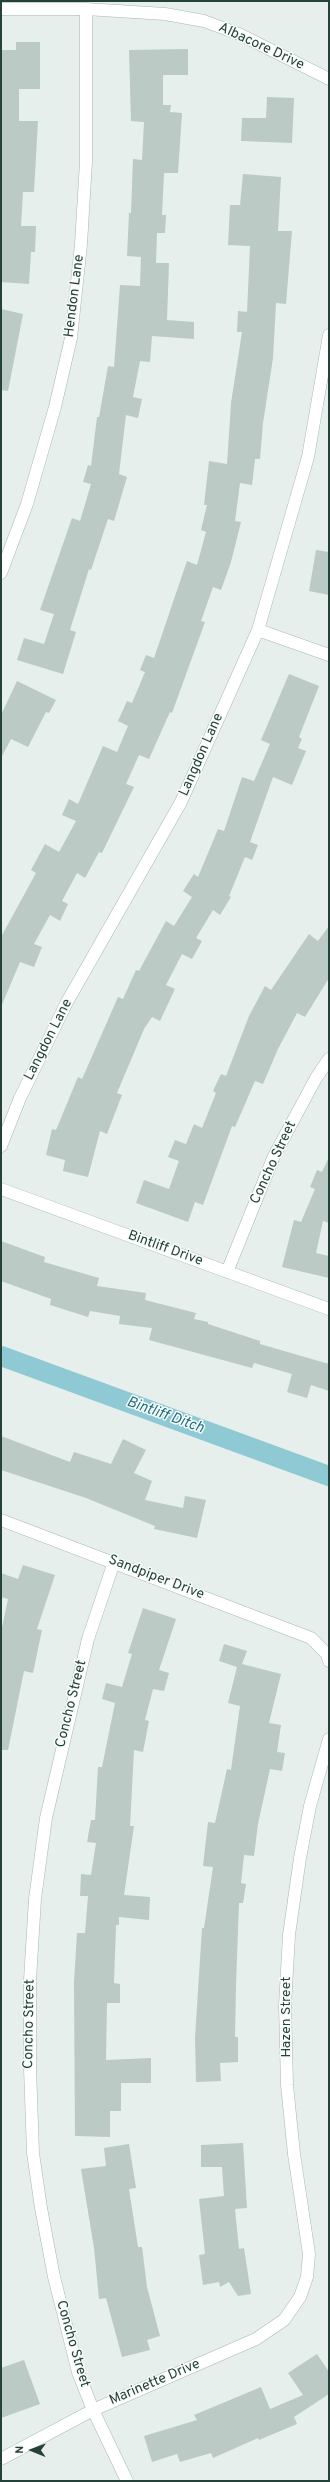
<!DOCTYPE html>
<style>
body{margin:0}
#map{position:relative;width:330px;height:2482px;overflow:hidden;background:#e6efeb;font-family:Overpass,sans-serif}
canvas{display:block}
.frame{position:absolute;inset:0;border:2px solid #24423a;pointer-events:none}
.north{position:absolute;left:12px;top:2430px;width:40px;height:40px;-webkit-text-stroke:3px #f7fbf9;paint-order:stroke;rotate:271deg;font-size:11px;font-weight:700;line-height:16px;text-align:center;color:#24423a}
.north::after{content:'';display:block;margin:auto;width:14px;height:18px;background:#24423a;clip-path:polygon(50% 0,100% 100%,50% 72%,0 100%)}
</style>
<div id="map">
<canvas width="330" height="2482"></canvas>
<div class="frame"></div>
<div class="north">N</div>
</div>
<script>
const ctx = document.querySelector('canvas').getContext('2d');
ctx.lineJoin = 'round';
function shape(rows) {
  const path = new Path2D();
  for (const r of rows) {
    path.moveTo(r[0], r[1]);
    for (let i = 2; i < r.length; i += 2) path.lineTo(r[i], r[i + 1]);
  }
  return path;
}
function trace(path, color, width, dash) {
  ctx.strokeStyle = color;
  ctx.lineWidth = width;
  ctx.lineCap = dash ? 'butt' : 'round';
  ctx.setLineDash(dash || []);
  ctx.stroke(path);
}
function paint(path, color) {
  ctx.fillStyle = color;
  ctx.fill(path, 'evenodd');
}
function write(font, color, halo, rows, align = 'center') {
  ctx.font = font + ' Overpass,sans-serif';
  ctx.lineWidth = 3;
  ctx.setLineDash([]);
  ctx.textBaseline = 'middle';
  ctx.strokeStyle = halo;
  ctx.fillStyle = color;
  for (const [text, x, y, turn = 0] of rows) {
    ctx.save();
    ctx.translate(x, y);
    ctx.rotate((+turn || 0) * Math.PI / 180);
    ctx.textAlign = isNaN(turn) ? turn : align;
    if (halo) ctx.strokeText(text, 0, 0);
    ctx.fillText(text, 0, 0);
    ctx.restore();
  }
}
trace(shape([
 [1,1356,329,1476]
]), '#8ec9d4', 20);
paint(shape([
 [16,42,40,42,40,89,19,89,19,121,38,121,34,192,23,192,21,226,36,226,35,252,31,252,29,284,1,282,1,50,16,50],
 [188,49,188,75,163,75,163,105,171,105,170,112,182,113,178,173,164,173,162,215,166,215,165,233,157,233,156,263,169,263,167,320,194,322,194,339,152,336,150,362,140,361,133,397,142,399,138,418,126,415,119,474,127,477,114,521,108,519,91,570,89,569,70,630,76,632,63,674,17,660,24,638,44,644,54,614,40,610,72,518,80,521,91,484,83,482,88,465,91,466,97,417,99,417,108,366,114,367,120,285,140,286,141,257,127,256,129,213,131,213,133,159,142,160,144,122,131,121,129,50],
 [267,97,294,98,292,143,241,141,242,118,266,118],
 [243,174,281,177,278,231,292,231,286,304,276,303,273,358,263,423,260,459,255,459,252,485,240,483,235,521,241,522,231,562,221,590,213,587,201,621,205,622,172,713,170,712,149,759,139,755,126,784,134,787,102,853,99,852,85,878,77,873,62,901,68,904,60,921,50,915,34,944,42,947,34,967,20,962,1,1007,1,937,36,873,31,870,45,844,59,852,76,821,62,815,69,799,78,804,103,746,117,752,128,726,118,721,127,701,132,703,145,672,140,670,146,655,154,658,187,561,197,565,206,532,201,530,207,505,204,505,209,461,227,464,231,403,242,332,237,332,238,311,247,312,250,246,228,245,230,205,240,205],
 [1,309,23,314,8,391,1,390],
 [316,550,329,552,329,595,309,591],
 [289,674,319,686,299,737,302,739,298,748,306,751,292,785,273,777,250,842,258,845,252,860,245,857,229,896,231,897,220,915,213,910,196,938,202,941,192,959,182,954,166,985,175,989,160,1021,152,1017,144,1029,117,1093,122,1095,107,1134,100,1131,88,1177,63,1171,65,1160,46,1155,52,1129,56,1130,78,1077,82,1079,118,997,123,999,136,970,139,971,166,921,174,926,192,897,183,891,194,874,198,877,218,829,224,831,242,777,254,781,270,744,261,740],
 [17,681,56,700,49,713,46,712,28,747,11,739,1,758,1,715],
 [329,926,329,978,305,1017,297,1013,278,1049,263,1084,255,1081,235,1127,232,1126,203,1205,195,1202,188,1222,136,1203,144,1180,169,1189,179,1161,168,1157,175,1140,186,1144,194,1124,202,1128,216,1093,213,1091,221,1074,226,1076,249,1016,265,986,271,990,309,934,318,941],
 [329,1157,329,1223,323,1221,316,1253,329,1256,329,1278,282,1267,294,1220,301,1222,315,1189,310,1187,317,1170,322,1172],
 [1,1241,45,1257,44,1262,99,1278,97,1286,146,1293,145,1300,196,1313,194,1319,208,1322,208,1324,260,1341,260,1344,329,1364,329,1391,311,1385,307,1398,287,1392,292,1374,254,1363,252,1368,149,1340,152,1328,119,1324,120,1316,90,1311,88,1317,50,1305,51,1299,1,1281],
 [1,1436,70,1462,74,1452,111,1464,123,1439,146,1450,134,1473,152,1481,145,1500,183,1508,185,1496,206,1500,197,1538,154,1529,155,1526,86,1498,1,1470],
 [23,1565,55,1575,37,1629,42,1630,33,1673,24,1671,8,1750,1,1750,1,1632,8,1599,1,1597,1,1573,18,1579],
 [143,1608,176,1619,159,1670,169,1673,164,1691,153,1689,145,1720,149,1721,143,1752,134,1750,130,1826,134,1826,124,1895,150,1897,149,1920,119,1917,119,1925,116,1925,114,1983,120,1984,120,2003,107,2003,106,2060,151,2058,151,2083,121,2083,121,2111,110,2111,110,2137,75,2136,74,1982,77,1933,85,1933,88,1896,80,1896,81,1874,91,1875,96,1843,87,1842,91,1820,95,1820,98,1767,102,1767,115,1703,102,1699,106,1683,122,1687,132,1654,128,1653],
 [224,1644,247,1651,242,1664,281,1674,269,1723,281,1725,277,1752,285,1753,282,1771,270,1769,258,1824,254,1856,244,1855,241,1883,246,1884,243,1903,239,1903,236,1985,235,2037,238,2037,238,2062,220,2063,221,2081,196,2082,195,2038,202,1928,204,1928,213,1867,203,1866,208,1822,215,1823,227,1769,231,1770,240,1706,228,1703,237,1667,219,1661],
 [243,2143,247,2208,235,2209,239,2249,244,2248,251,2294,238,2296,229,2282,220,2287,219,2282,203,2285,199,2255,205,2254,199,2199,224,2196,222,2167,201,2167,201,2145],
 [129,2144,136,2188,129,2189,138,2247,142,2247,147,2287,160,2336,147,2340,150,2350,122,2357,106,2298,99,2299,94,2248,81,2169,106,2166,104,2148],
 [317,2354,329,2372,329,2394,294,2417,297,2424,259,2440,258,2438,213,2458,211,2453,180,2462,177,2454,152,2462,144,2436,197,2420,194,2415,261,2387,270,2409,303,2395,288,2373],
 [24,2360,40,2404,1,2418,1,2368]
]), '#bbcac4');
const minor = shape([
 [1,9,86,9,165,14,204,21,239,34,329,79],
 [1,573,27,504,55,407,71,338,81,244,86,162,86,9],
 [258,630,329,655],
 [1,1146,20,1098,67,1002,181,802,258,630,308,457,329,335],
 [1,1189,329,1309],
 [227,1272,274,1156,316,1078,329,1059],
 [1,1520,311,1638,327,1654,329,1661],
 [114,1562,88,1639,46,1818,35,1899,30,1980,30,2068,33,2153,41,2208,54,2277,78,2372,93,2410,127,2481],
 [1,2459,93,2410,256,2339,284,2320,300,2297,307,2277,309,2254,294,2154,287,2085,285,2006,289,1935,300,1858,310,1806,329,1739]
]);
trace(minor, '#a8b8b2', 13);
trace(minor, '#fff', 12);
write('14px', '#24423a', '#f7fbf9', [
 ["Albacore Drive",261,47,25],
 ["Hendon Lane",75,296,-83],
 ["Langdon Lane",202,755,-66],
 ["Langdon Lane",49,1040,-63],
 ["Concho Street",274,1163,-65],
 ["Bintliff Drive",165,1249,20],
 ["Sandpiper Drive",156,1578,21],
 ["Concho Street",72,1704,-76],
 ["Hazen Street",287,2017,-90],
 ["Concho Street",30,2024,-89],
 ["Concho Street",72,2344,74],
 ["Marinette Drive",155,2383,-23]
]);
write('italic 15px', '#1c6f80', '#f7fbf9', [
 ["Bintliff Ditch",165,1416,20]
]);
</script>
